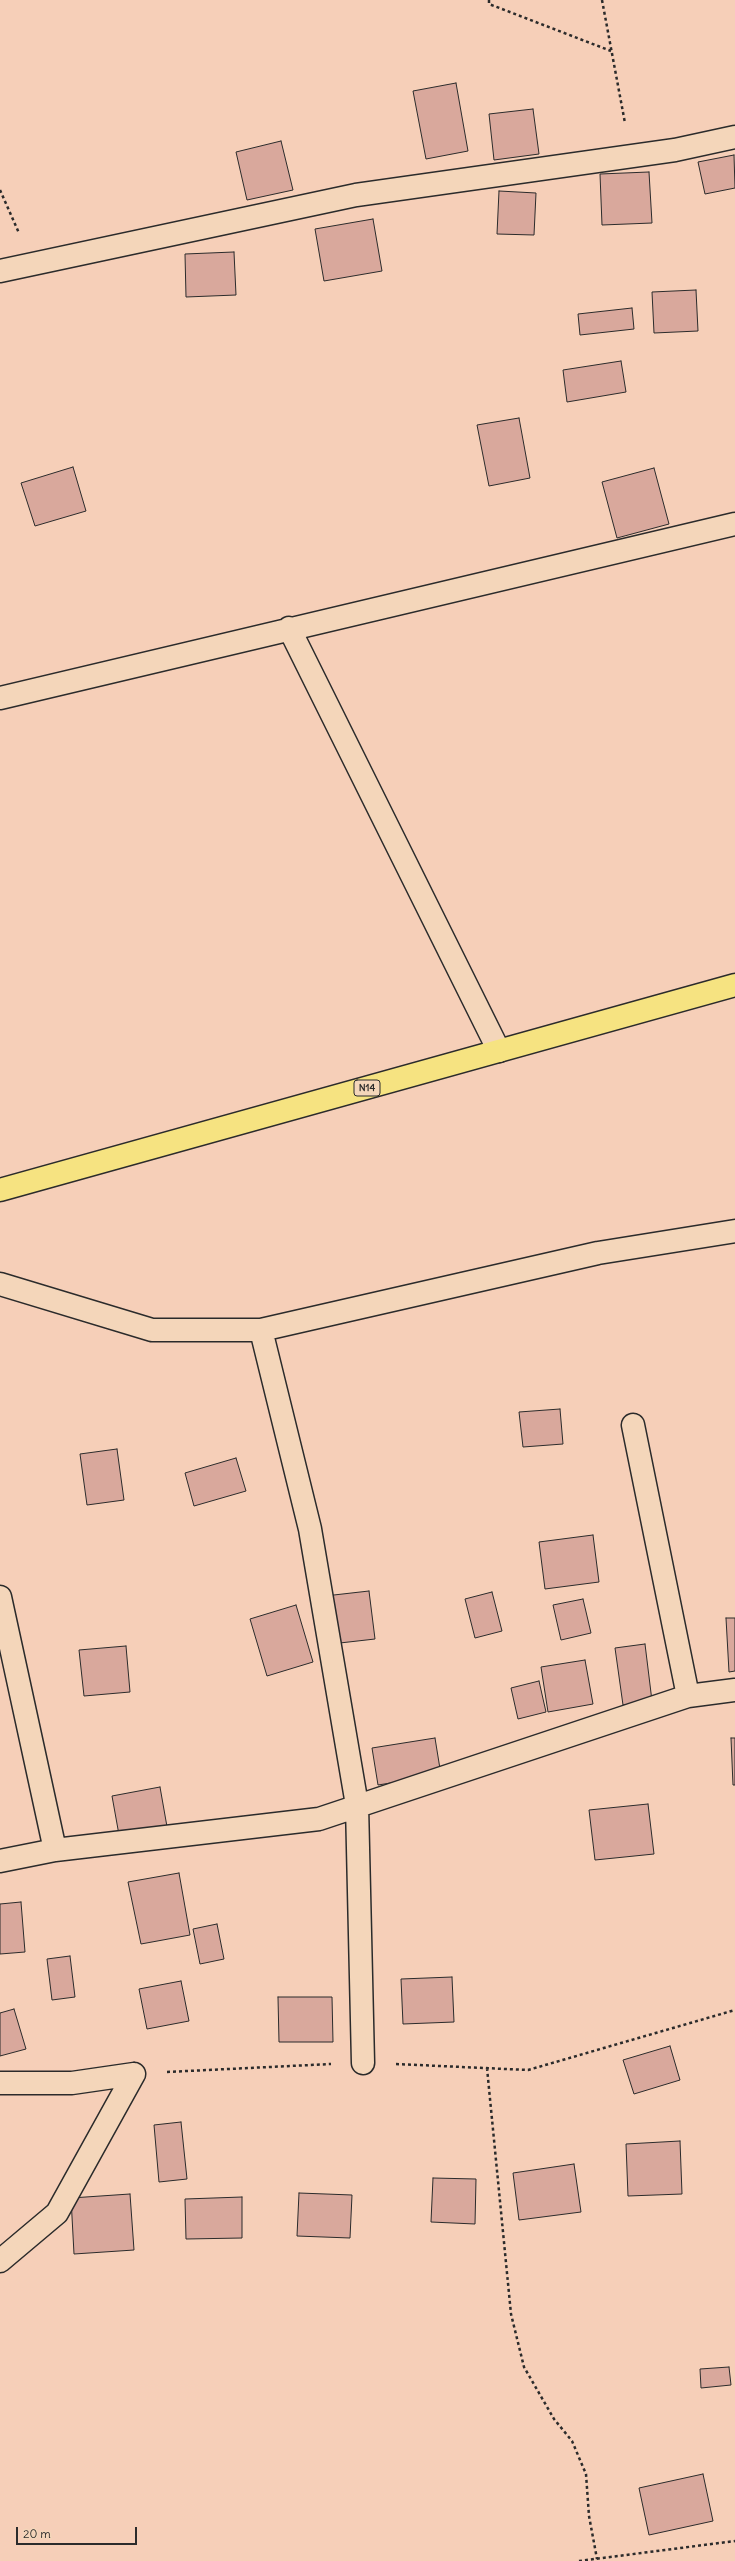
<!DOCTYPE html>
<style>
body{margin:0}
#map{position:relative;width:735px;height:2561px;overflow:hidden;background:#f6cfb8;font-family:Delius,sans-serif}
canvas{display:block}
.scale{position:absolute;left:16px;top:2527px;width:121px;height:18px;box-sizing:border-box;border:2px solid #2b2b2b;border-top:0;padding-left:5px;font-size:12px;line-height:14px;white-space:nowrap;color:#2b2b2b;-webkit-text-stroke:3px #f4d6ba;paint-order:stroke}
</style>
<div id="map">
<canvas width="735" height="2561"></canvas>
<div class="scale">20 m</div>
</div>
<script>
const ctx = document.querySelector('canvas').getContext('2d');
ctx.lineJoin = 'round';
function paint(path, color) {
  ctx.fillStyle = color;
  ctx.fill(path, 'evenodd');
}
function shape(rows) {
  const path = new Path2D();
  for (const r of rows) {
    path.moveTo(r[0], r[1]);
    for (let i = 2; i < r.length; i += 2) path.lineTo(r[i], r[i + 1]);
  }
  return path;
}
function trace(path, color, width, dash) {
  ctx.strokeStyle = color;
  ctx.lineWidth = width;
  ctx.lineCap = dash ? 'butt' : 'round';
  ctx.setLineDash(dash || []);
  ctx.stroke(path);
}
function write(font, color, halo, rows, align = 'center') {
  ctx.font = font + ' Delius,sans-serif';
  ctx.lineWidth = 3;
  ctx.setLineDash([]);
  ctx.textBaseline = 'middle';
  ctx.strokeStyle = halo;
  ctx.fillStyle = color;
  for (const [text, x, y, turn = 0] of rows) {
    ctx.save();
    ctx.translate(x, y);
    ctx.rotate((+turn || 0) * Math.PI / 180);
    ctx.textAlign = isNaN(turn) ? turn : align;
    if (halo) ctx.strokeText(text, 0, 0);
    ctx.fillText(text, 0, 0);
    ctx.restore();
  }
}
const building = shape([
 [456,83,468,151,426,159,413,91,456,83],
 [533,109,539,154,494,160,489,114,533,109],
 [281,141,293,190,247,200,236,152,281,141],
 [734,155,735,188,705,194,698,162,734,155],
 [649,172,652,223,602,225,600,174,649,172],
 [499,191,536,193,534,235,497,234,499,191],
 [373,219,382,271,324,281,315,229,373,219],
 [234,252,236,295,186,297,185,254,234,252],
 [696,290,698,331,654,333,652,292,696,290],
 [632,308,634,329,580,335,578,314,632,308],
 [621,361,626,392,567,402,563,370,621,361],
 [519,418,530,478,489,486,477,425,519,418],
 [73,467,86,511,35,526,21,483,73,467],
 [654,468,669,524,617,538,602,482,654,468],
 [560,1409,563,1444,523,1447,519,1412,560,1409],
 [117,1449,124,1500,87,1505,80,1454,117,1449],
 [236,1458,246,1491,194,1506,185,1473,236,1458],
 [593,1535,599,1582,545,1589,539,1542,593,1535],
 [369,1591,375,1639,331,1644,325,1596,369,1591],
 [492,1592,502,1631,475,1638,465,1599,492,1592],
 [583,1599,591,1633,561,1640,553,1605,583,1599],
 [296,1605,313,1662,267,1676,250,1619,296,1605],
 [726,1618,735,1618,735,1671,729,1672,726,1618],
 [645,1644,652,1701,623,1705,615,1648,645,1644],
 [126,1646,130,1692,84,1696,79,1650,126,1646],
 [585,1660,593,1704,548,1712,541,1667,585,1660],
 [539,1681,546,1712,518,1719,511,1688,539,1681],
 [435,1738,441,1775,378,1785,372,1748,435,1738],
 [731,1738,735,1738,735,1785,733,1785,731,1738],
 [160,1787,169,1838,121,1846,112,1796,160,1787],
 [648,1804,654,1854,595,1860,589,1810,648,1804],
 [179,1873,190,1935,141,1944,128,1882,179,1873],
 [21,1902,25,1952,0,1954,0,1904,21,1902],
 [217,1924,224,1959,200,1964,193,1929,217,1924],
 [70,1956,75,1997,52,2000,47,1959,70,1956],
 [452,1977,454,2022,403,2024,401,1979,452,1977],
 [181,1981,189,2021,147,2029,139,1989,181,1981],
 [278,1997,332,1997,333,2042,279,2042,278,1997],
 [14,2009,26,2049,0,2056,0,2013,14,2009],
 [670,2046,680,2080,634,2094,623,2060,670,2046],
 [181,2122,187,2179,159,2182,154,2125,181,2122],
 [680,2141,682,2194,628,2196,626,2144,680,2141],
 [574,2164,581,2212,519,2220,513,2173,574,2164],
 [433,2178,476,2179,475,2224,431,2222,433,2178],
 [299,2193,352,2195,350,2238,297,2236,299,2193],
 [130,2194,134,2250,74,2254,71,2198,130,2194],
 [242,2197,242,2238,186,2239,185,2199,242,2197],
 [729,2367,731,2385,701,2388,700,2369,729,2367],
 [703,2474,713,2521,649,2535,639,2488,703,2474]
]);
paint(building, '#d9a89c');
trace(building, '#2b2b2b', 1);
const minor = shape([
 [0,271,356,195,675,150,735,137],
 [289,628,499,1051],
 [0,698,735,524],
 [0,1284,152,1330,261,1330,598,1253,735,1231],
 [261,1330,310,1529,357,1805,363,2063],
 [633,1425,688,1696],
 [0,1597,55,1850],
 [0,1861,55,1850,319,1819,688,1696,735,1690],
 [0,2083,72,2083,134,2074],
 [0,2261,57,2213,134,2074]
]);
const major = shape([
 [0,1190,735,985]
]);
trace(minor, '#2b2b2b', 25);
trace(major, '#2b2b2b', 25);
trace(shape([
 [489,0,489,4,611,51],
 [602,0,625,123],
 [0,190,19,233],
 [396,2064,528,2070,735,2010],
 [487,2068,511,2314,524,2367,554,2419,572,2441,586,2474,589,2516,597,2559],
 [167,2072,331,2064],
 [579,2561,735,2541]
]), '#2b2b2b', 2.5, [3, 3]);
trace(minor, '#f4d6ba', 22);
trace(major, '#f6e381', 22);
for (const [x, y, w] of [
 [367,1088,26]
]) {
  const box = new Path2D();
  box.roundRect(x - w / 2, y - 8, w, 16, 3);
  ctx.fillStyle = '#f4d6ba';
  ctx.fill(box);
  trace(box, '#2b2b2b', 1);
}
write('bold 10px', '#2b2b2b', null, [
 ["N14",367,1088]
]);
</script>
